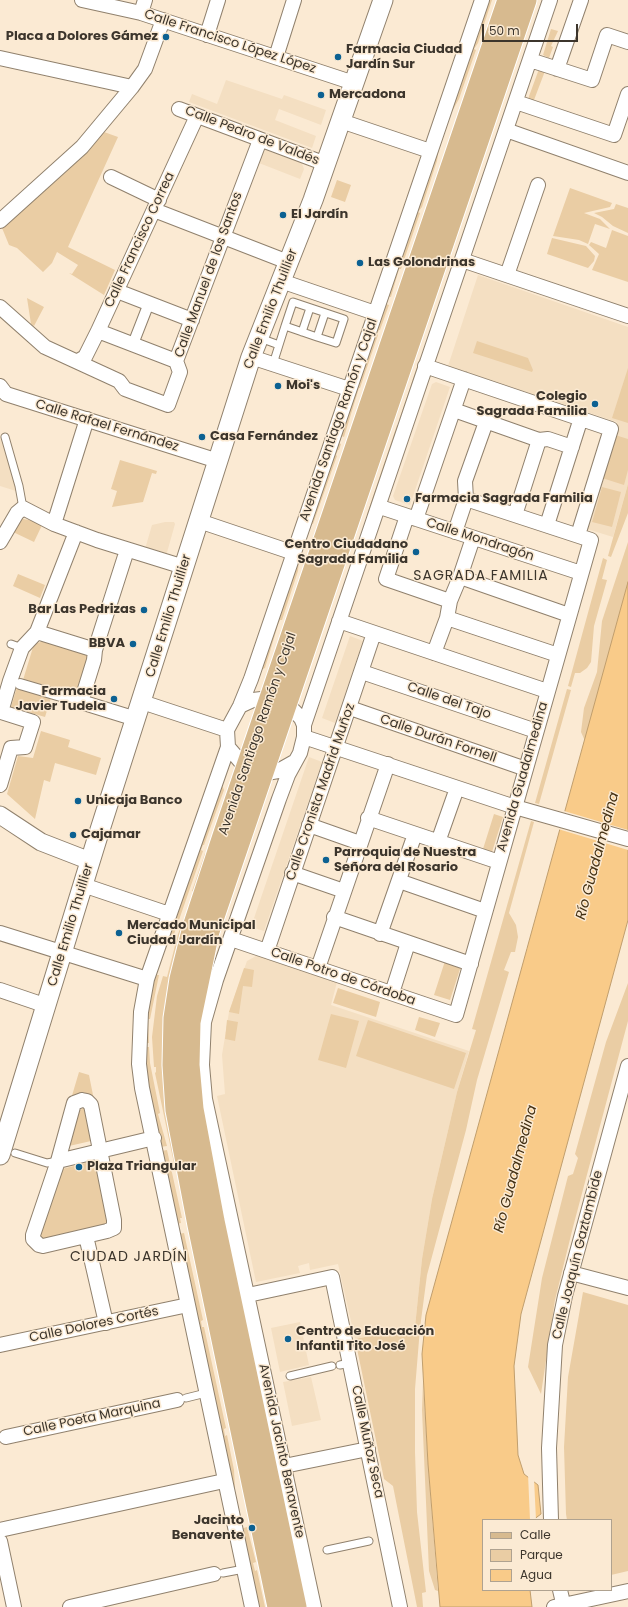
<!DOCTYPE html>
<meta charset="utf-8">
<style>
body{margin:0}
#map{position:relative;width:628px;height:1607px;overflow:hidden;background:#fbead3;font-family:Poppins,sans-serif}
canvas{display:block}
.legend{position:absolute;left:482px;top:1519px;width:130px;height:72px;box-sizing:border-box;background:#fbead3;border:1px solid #afa290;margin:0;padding:5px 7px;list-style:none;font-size:12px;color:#3c352c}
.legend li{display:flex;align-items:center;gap:8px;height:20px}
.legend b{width:20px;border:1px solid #afa290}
.scale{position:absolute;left:482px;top:24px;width:96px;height:18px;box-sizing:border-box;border:2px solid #3c352c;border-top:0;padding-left:5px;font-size:12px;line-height:14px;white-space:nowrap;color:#3c352c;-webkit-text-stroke:3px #fbead3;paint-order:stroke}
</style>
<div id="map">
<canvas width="628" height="1607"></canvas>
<ul class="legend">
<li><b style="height:5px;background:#d7ba8f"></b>Calle</li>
<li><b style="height:11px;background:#eacda4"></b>Parque</li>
<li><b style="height:11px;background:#f9cb89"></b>Agua</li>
</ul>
<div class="scale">50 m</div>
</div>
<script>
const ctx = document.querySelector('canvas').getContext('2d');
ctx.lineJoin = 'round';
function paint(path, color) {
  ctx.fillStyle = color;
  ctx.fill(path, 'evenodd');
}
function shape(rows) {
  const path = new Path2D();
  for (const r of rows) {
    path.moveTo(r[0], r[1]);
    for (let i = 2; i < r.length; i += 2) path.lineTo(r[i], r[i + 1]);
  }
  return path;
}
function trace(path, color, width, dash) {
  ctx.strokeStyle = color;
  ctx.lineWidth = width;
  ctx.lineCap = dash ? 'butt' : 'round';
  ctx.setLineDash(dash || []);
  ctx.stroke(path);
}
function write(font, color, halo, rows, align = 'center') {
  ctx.font = font + ' Poppins,sans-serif';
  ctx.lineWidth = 3;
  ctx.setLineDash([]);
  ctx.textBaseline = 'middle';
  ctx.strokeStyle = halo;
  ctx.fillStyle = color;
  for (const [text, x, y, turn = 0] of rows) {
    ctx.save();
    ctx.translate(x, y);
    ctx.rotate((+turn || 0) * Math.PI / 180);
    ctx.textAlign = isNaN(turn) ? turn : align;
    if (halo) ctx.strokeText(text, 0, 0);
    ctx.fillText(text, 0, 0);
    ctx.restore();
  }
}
paint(shape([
 [226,80,282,99,284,95,326,110,321,125,279,109,275,120,316,136,312,148,189,102,192,94,217,104],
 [265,148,301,161,304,169,300,179,259,163],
 [478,275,628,327,628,484,613,537,587,529,617,422,448,366],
 [436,382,450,387,410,505,395,500,393,496,432,384],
 [0,437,16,484,16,491,0,486],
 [165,522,174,522,175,524,166,556,145,549,152,525],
 [350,636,363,641,335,723,322,718],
 [309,757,322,762,264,931,251,927],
 [258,955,337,982,331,1005,469,1051,457,1092,432,1199,422,1259,415,1327,355,1339,338,1264,310,1270,309,1263,298,1266,300,1273,256,1282,217,1096,225,1094,222,1055,229,1012,247,961],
 [300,1322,309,1365,280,1372,271,1328],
 [311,1377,321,1420,292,1426,283,1382]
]), '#f4dfc2');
paint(shape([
 [487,0,492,0,478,43,474,49,476,50,459,99,450,115],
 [551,29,558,31,551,46,553,47,549,58,543,55],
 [539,69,545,71,534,100,528,99],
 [104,132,118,137,68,247,115,270,104,295,69,273,72,274,78,265,57,252,52,263,43,272,17,248,9,245,2,228,67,171],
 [440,141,437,161,422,207,418,212,420,213,401,269,399,269,391,297,386,296],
 [337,180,351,185,345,202,331,197],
 [570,188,612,203,610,207,584,213,600,219,610,229,595,224,588,244,579,240,553,236],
 [616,204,628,208,628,233,613,226,602,217,594,213,614,209],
 [612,230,628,236,628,282,592,270,599,254,589,245,591,242,606,248],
 [552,238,586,246,595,256,594,261,588,268,547,254],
 [27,298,44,307,34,326,31,324],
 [383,303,389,305,380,330,379,330,377,334,378,335,360,388,359,388,344,437,339,435],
 [477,341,528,358,533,370,532,372,473,353],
 [420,358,425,359,366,525,367,514,397,425,398,425,400,421,399,420],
 [628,368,628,423,612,418],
 [615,435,628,439,628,470,624,485,602,478],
 [336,442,341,444,339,450,338,450,336,455,337,456,313,524,309,523],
 [120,460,157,471,156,474,152,473,143,502,112,507,117,491,111,489],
 [628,484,628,513,611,557,608,556],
 [602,487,621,492,612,527,592,522],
 [19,518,43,523,34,542,11,531],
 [628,542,628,582,585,741,581,732,584,708,597,672,602,621],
 [603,558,607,560,602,579,607,580,594,626,591,662,587,668,580,673,575,673,571,687,568,686],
 [296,560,299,560,298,571,282,620,280,620,278,625,265,668,259,671],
 [18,574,45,585,40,598,13,586],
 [47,640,85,652,89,656,78,698,23,680,34,644],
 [17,687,51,698,45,717,11,707],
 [567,689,571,690,539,804,535,803],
 [41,731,70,740,68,747,101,758,96,775,55,763,50,782,44,780,35,819,7,794,18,756,33,758],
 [221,782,224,790,204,845,203,845,201,850,203,851,172,940,167,938],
 [494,814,503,817,492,852,483,849],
 [531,821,534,822,509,913,516,925,518,937,515,952,511,952,504,970,509,972,477,1080,466,1130,427,1275,420,1328,415,1389,415,1452,417,1512,426,1592,422,1593,423,1607,417,1607,393,1486,384,1479,355,1339,415,1327,422,1259,432,1199,457,1092,476,1030,472,1029],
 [205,853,210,855,191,1220,187,1221,178,1173,176,1167,175,1168,155,1073,156,1072,156,1067,154,1067,152,1037,157,996,163,976,167,977,178,934,194,892,192,891],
 [445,961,461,966,450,1000,434,995],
 [244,968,254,970,252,987,243,986,239,1014,229,1012],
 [155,975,159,975,150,1019,148,1019,149,1043,144,1043,146,1016],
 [628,983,628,1021,573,1227,555,1300,541,1394,528,1367,542,1278,568,1176,573,1174,578,1158,575,1154,606,1042],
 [338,988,380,1002,376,1017,333,1003],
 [331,1014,359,1021,346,1068,318,1060],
 [419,1017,440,1023,435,1037,415,1030],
 [227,1020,238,1022,235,1041,225,1039],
 [368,1020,466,1053,454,1089,356,1056],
 [144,1047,149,1047,150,1063,160,1113,158,1114,167,1146,160,1147,147,1087],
 [79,1072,89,1075,94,1100,71,1099],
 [83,1108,85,1110,91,1141,69,1146,79,1111],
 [167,1150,182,1218,180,1218,181,1223,176,1224,161,1151],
 [93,1161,96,1162,109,1224,42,1239,40,1234,62,1169],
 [184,1233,203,1320,201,1321,202,1327,204,1327,226,1428,224,1429,225,1436,227,1435,234,1470,235,1488,233,1489,178,1234],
 [583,1292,628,1305,628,1571,611,1575,611,1520,567,1520,566,1514,564,1447,568,1377],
 [423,1382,428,1464,438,1591,435,1590,429,1571,422,1410],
 [247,1527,256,1562,253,1563,255,1571,257,1570,265,1607,257,1607,240,1529]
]), '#eacda4');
const water = shape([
 [628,582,628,920,521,1314,514,1366,518,1455,524,1474,538,1485,541,1514,533,1520,483,1520,483,1590,530,1590,532,1607,440,1607,428,1464,422,1354,426,1315,628,582]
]);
paint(water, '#f9cb89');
trace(water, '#c09e6d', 1);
paint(shape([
 [564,811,628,830,628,850,558,829],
 [528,1474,534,1479,536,1520,530,1520]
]), '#fbead3');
const service = shape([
 [285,326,293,302,344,319,336,343,317,337],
 [302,332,310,308],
 [260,338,279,345,285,326,317,337,325,313],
 [273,364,279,345],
 [5,437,19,486,23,508],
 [11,644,22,648],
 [15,1153,47,1163,58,1161],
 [340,1365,350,1363],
 [290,1376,332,1366],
 [186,1398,206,1393],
 [327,1550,369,1541],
 [223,1573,244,1569]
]);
const pedestrian = shape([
 [133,344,149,303],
 [20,684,81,702]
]);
const minor = shape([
 [82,0,141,13,354,83],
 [141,13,145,0],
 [207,35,218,0],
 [276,57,294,0],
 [0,58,132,87],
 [530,60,592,80,607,35,628,42],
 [557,69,581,0],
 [516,102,614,135,628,94],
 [179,109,326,164],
 [341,121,430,151],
 [506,130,628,173],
 [111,177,159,200],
 [154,210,288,262],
 [0,221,82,147,132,87,145,69,163,20],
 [462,260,628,316],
 [507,275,538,185],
 [281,281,375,313],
 [117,291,192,320],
 [0,307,45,347,119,381,125,389,168,405,180,372,176,361,260,140],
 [98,331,176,361],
 [251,357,349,389],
 [78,361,85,357,98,331,197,116],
 [425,366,611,429,578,535],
 [0,386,6,394,218,461],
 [454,410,539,440,548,439,572,447],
 [380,507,581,573],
 [515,515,539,440],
 [407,516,386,579,450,601],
 [416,519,464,379],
 [199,521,294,553],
 [54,524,87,419],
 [547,525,581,418],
 [455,532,466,499,465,481,486,422],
 [0,542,17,513,23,508,54,524,97,540,184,567],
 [127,550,95,650,94,660,81,702,136,719],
 [460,577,569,615],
 [447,618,558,655],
 [339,621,547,691],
 [37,632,95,650],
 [434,653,447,618,450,601,460,577,473,538],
 [362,672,536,731],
 [142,702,227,730],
 [240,706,253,700,270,698,286,703,301,718,304,725],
 [350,708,526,769],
 [304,737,515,807,628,839],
 [228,747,246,768,261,774,278,771,294,762],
 [0,785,11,748,25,747,33,722,1,712,10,681,22,648,37,632,76,532],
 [368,818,499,862],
 [309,825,360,843],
 [438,842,457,788],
 [292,873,344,891],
 [399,881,485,911],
 [83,885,169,914],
 [334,917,471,964],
 [0,933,147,979],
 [380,934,415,834],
 [231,939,456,1015,591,540,466,499],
 [267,951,374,633],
 [318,968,388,764],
 [0,990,47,1006],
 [392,993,408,943],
 [82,1100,87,1101,91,1105,114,1220,114,1228,107,1231,43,1246,39,1245,33,1239,33,1235,58,1161,74,1103,82,1100],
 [58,1161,154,1138],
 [86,1236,106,1323],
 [571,1273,628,1288],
 [248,1295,332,1277,400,1607],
 [0,1345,188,1305],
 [6,1437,177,1400],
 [284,1466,368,1449],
 [551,1520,549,1448,555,1345,565,1296,628,1066],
 [0,1530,224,1481],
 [0,1541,14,1607],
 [560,1590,564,1607],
 [70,1607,214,1574],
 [252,1607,142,1088,139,1064,141,1012,147,979,228,747,227,730,240,706,251,679,482,0],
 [314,1607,205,1099,202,1065,204,1022,216,980,279,799,288,775,300,753,304,737,304,725,550,0],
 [554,1607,628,1591]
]);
const tertiary = shape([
 [0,815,41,842,90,861]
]);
const secondary = shape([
 [0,1155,97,839,251,357,313,200,383,0]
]);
const primary = shape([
 [278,1607,198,1225,176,1110,173,1065,174,1018,180,979,193,927,223,836,508,0],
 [296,1607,214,1221,193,1109,189,1065,190,1022,209,931,526,0]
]);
trace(service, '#90816d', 9);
trace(pedestrian, '#90816d', 12);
trace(minor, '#90816d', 16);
trace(tertiary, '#90816d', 19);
trace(secondary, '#90816d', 21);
trace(primary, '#fff', 23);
trace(service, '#fff', 7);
trace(pedestrian, '#fff', 10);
trace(minor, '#fff', 14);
trace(tertiary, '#fff', 17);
trace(secondary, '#fff', 19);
trace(primary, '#d7ba8f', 21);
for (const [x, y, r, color] of [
 [166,37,4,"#0c6192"],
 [338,57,4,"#0c6192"],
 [321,95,4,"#0c6192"],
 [283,215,4,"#0c6192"],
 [360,263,4,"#0c6192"],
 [278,386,4,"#0c6192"],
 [595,404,4,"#0c6192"],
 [202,437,4,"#0c6192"],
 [407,499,4,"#0c6192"],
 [416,552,4,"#0c6192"],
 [144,610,4,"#0c6192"],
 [133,644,4,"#0c6192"],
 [114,699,4,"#0c6192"],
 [78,801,4,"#0c6192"],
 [73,835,4,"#0c6192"],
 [326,860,4,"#0c6192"],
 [119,933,4,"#0c6192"],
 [79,1167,4,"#0c6192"],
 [288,1339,4,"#0c6192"],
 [252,1528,4,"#0c6192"]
]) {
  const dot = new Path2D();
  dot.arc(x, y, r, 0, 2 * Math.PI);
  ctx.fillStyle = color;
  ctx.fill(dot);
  trace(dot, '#fbead3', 1.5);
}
write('bold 13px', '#3c352c', '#fbead3', [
 ["Placa a Dolores Gámez",158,37,"right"],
 ["Farmacia Ciudad",346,50],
 ["Jardín Sur",346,65],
 ["Mercadona",329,95],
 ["El Jardín",291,215],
 ["Las Golondrinas",368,263],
 ["Moi's",286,386],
 ["Colegio",587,397,"right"],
 ["Sagrada Familia",587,412,"right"],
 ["Casa Fernández",210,437],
 ["Farmacia Sagrada Familia",415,499],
 ["Centro Ciudadano",408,545,"right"],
 ["Sagrada Familia",408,560,"right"],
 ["Bar Las Pedrizas",136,610,"right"],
 ["BBVA",125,644,"right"],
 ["Farmacia",106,692,"right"],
 ["Javier Tudela",106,707,"right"],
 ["Unicaja Banco",86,801],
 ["Cajamar",81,835],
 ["Parroquia de Nuestra",334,853],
 ["Señora del Rosario",334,868],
 ["Mercado Municipal",127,926],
 ["Ciudad Jardín",127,941],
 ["Plaza Triangular",87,1167],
 ["Centro de Educación",296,1332],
 ["Infantil Tito José",296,1347],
 ["Jacinto",244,1521,"right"],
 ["Benavente",244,1536,"right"]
], 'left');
write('13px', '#3c352c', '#fbead3', [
 ["Calle Francisco López López",230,42,18],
 ["Calle Pedro de Valdés",252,136,21],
 ["Calle Francisco Correa",140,240,-65],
 ["Calle Manuel de los Santos",209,275,-70],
 ["Calle Emilio Thuillier",271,309,-69],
 ["Avenida Santiago Ramón y Cajal",339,420,-71],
 ["Calle Rafael Fernández",107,426,17],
 ["Calle Mondragón",480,540,18],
 ["Calle Emilio Thuillier",169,616,-73],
 ["Calle del Tajo",449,701,19],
 ["Avenida Santiago Ramón y Cajal",258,734,-71],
 ["Calle Durán Fornell",438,739,19],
 ["Avenida Guadalmedina",523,777,-74],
 ["Calle Cronista Madrid Muñoz",321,792,-71],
 ["Calle Emilio Thuillier",71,925,-73],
 ["Calle Potro de Córdoba",343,977,19],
 ["Calle Joaquín Gaztambide",578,1255,-76],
 ["Calle Dolores Cortés",94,1325,-12],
 ["Calle Poeta Marquina",92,1418,-12],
 ["Calle Muñoz Seca",367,1442,78],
 ["Avenida Jacinto Benavente",281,1451,78]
]);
ctx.letterSpacing = '1px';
write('14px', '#3c352c', '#fbead3', [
 ["SAGRADA FAMILIA",481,576],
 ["CIUDAD JARDÍN",129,1257]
]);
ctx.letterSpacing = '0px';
write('italic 14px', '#422f12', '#fbead3', [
 ["Río Guadalmedina",598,856,-75],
 ["Río Guadalmedina",516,1169,-75]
]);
</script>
